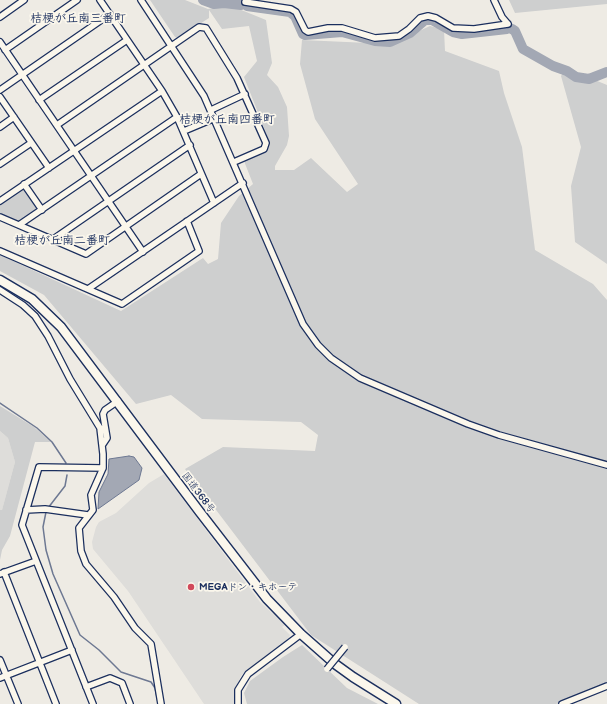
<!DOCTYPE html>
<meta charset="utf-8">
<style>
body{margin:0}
canvas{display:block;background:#eeebe4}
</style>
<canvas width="607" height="704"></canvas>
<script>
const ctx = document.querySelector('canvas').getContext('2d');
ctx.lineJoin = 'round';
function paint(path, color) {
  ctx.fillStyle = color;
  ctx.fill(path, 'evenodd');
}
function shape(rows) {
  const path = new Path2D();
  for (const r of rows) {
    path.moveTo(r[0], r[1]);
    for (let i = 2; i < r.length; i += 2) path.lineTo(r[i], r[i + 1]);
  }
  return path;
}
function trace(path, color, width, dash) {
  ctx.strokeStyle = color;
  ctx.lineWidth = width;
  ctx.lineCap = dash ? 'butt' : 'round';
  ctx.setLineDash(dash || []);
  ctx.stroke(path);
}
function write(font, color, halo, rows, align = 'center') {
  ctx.font = font + ' "Balsamiq Sans","Klee One",sans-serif';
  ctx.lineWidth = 3.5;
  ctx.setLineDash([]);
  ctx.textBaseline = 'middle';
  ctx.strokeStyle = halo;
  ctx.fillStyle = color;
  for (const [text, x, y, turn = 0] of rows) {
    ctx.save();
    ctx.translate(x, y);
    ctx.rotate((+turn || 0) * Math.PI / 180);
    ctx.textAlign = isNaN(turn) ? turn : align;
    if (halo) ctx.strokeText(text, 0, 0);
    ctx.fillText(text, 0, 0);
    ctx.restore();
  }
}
paint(shape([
 [0,431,8,438,15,462,2,510,0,510],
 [164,474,260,602,285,625,282,627,290,635,288,639,245,671,241,676,234,690,234,704,204,704,128,591,93,549,92,542,96,527,99,522,116,513,149,483]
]), '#deddda');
paint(shape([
 [150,0,185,0,208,9,229,5,266,20,272,63,267,75,278,87,287,107,289,136,287,145,275,166,275,170,294,170,311,158,347,192,358,184,315,119,300,64,302,40,391,44,430,26,444,30,445,51,499,71,504,93,522,147,535,250,593,284,607,300,607,682,556,704,419,704,311,635,185,469,223,447,315,451,318,435,301,422,202,419,171,395,136,404,44,295,0,271,0,255,121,311,203,258,208,264,218,259,221,223,239,196,253,184,244,161,266,151,270,143,244,77,257,61,249,26,222,29,209,10,209,18,178,38,175,37],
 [509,0,607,0,607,4,515,13],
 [566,68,607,85,607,264,575,242,571,186,581,147,561,76],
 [23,188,26,189,38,207,38,210,21,221,17,221,0,214,0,204],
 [0,406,34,427,51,442,35,442,10,536,2,550,0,560,0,510,2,510,15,462,8,438,0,431],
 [302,645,347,688,378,704,247,704,244,693,250,681,283,657]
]), '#cecfcf');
const water = shape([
 [129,456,134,457,142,468,139,480,98,509,99,492,108,474,109,459,129,456]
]);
paint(water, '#a3a8b4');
trace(water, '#6d7892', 1);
trace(shape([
 [0,403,37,428,52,442,66,463],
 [48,508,65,486,67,475],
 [46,512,43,527,46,550,53,574,80,635,99,650,121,672,151,682,155,688,158,702]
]), '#6d7892', 1.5);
trace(shape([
 [203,0,214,4,224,3,241,5],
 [247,6,290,12,295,16,303,34,305,35,342,32,375,41,390,42,410,33,425,20,432,20,453,32,462,34,507,29],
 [512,29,515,31,523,49,553,66,567,71,576,77,589,79,607,72]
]), '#a3a8b4', 10);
const minor = shape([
 [100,0,162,91,177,117,214,203],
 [141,0,204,96,303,324,318,345,331,358,360,378,468,424,499,435,607,465],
 [494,0,502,17,508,24],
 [245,2,291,9,296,12,305,30,308,32,328,28,342,28,375,38,399,36,409,29,420,18,428,16,436,18,453,28,474,29,508,24],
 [0,17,24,0],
 [0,42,143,252],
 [5,50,77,0],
 [0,90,110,14],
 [0,97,49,168],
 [39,100,127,40],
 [211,110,245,94],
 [57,125,199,27,206,28,237,78,266,143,264,149,234,162],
 [0,127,14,117],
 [184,131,215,118],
 [0,164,31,143],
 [24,184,42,210],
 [0,201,162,91],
 [0,217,86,254,201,174],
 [19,225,177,117],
 [52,240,190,145],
 [0,251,122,304,199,251,187,221],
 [88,289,243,183],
 [0,290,23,305,35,316,48,336,70,379,100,428,103,454,103,468,91,495,93,510,79,528,81,551,86,564,114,597,135,628,151,644,161,704],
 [103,444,107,438,103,414,105,410,118,401],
 [26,510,45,509,88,515],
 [4,572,56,704],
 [0,574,36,561],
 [0,660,18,704],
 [0,678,72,650],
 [86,687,110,678,122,683,130,704],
 [93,704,22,525,39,467,103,468],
 [238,704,238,690,248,674,301,634],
 [562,704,607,686]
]);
const highway = shape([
 [0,280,32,299,61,327,199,511,267,599,301,634,335,664,353,677,396,704]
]);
trace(minor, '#1b2f5e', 8);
trace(highway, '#1b2f5e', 11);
trace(minor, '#fbf7ec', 5.5);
trace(highway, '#fbf7ec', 8);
const minorBridge = shape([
 [327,669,345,647]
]);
trace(minorBridge, '#1b2f5e', 8, []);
trace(minorBridge, '#fbf7ec', 5.5);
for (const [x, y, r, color] of [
 [191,587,4,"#d1495b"]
]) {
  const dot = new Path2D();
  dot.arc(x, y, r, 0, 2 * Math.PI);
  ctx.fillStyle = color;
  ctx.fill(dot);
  trace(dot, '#fbf7ec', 1.5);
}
write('10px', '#1b2f5e', '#fbf7ec', [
 ["国道368号",198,493,53]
]);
write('bold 10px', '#1b2f5e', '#fbf7ec', [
 ["MEGAドン・キホーテ",199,587]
], 'left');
write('bold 12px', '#1b2f5e', '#fbf7ec', [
 ["桔梗が丘南三番町",78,19],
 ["桔梗が丘南四番町",227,120],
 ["桔梗が丘南二番町",62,241]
]);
</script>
